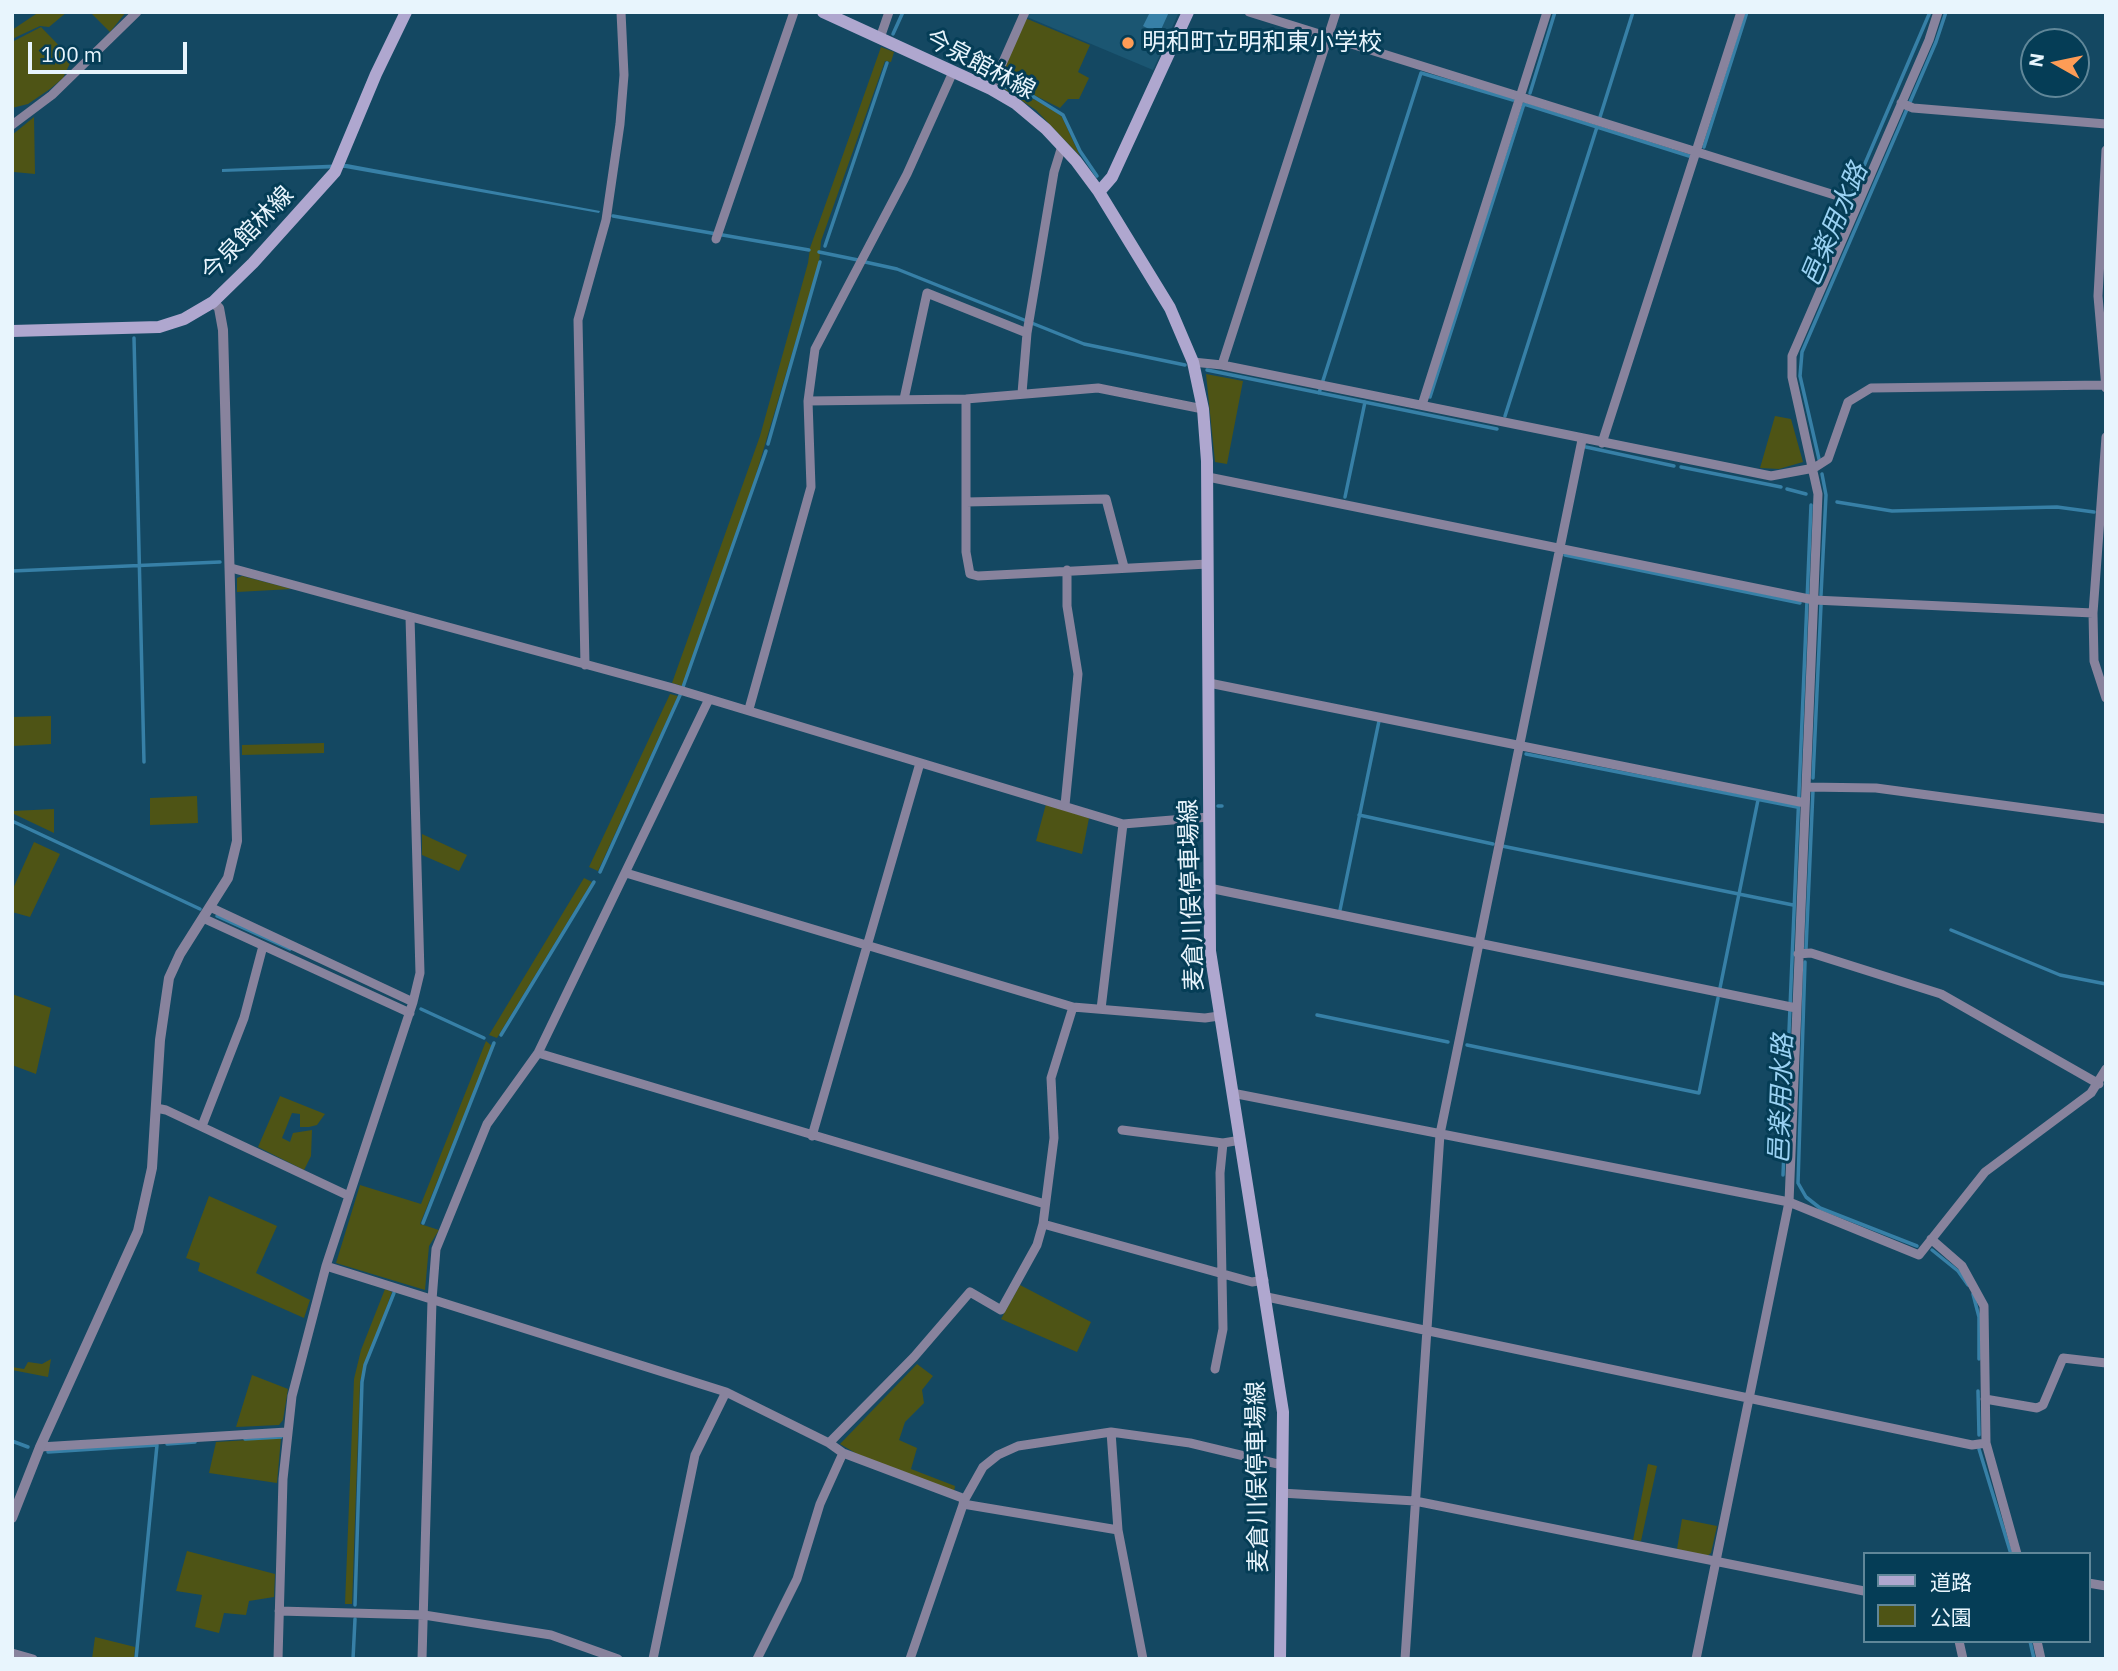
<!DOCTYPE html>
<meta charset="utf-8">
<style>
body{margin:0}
#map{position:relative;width:2118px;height:1671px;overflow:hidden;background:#144862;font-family:"IBM Plex Sans","Noto Sans JP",sans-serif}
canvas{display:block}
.frame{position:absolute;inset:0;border:14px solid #e8f5fd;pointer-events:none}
.legend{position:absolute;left:1863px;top:1552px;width:228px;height:91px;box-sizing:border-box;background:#053d56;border:2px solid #608799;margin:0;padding:9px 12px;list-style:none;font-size:21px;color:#e8f5fd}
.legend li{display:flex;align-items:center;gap:14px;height:35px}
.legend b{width:35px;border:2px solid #608799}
.north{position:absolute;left:2020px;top:28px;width:70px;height:70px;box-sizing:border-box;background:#053d56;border:2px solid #608799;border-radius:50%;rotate:279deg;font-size:19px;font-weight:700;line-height:28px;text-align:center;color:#e8f5fd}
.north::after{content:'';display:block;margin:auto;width:24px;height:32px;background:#fd9c56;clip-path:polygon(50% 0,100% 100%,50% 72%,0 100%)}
.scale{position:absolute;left:28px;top:42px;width:159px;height:32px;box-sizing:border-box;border:4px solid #e8f5fd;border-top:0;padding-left:9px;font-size:21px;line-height:24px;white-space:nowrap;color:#e8f5fd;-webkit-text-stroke:5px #053d56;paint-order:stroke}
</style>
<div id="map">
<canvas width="2118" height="1671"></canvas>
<div class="frame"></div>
<ul class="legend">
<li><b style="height:9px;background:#afa7cf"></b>道路</li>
<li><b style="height:19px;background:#4e5415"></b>公園</li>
</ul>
<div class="north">N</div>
<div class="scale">100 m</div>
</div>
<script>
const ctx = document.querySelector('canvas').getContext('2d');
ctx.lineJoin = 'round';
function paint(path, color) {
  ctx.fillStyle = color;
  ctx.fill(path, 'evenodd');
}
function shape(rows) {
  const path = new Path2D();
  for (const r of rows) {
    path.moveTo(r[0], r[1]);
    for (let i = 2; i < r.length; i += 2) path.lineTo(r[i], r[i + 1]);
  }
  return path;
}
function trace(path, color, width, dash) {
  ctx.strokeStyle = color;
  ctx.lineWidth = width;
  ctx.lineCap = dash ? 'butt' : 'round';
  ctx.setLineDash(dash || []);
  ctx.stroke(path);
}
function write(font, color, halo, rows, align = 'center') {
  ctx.font = font + ' "IBM Plex Sans","Noto Sans JP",sans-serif';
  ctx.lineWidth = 6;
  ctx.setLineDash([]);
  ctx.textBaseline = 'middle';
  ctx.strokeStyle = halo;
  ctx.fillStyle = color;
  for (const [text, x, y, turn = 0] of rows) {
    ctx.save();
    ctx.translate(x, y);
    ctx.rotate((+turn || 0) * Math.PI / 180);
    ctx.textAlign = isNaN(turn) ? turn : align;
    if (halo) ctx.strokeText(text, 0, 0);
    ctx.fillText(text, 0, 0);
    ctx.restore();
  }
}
paint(shape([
 [1029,12,1179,12,1153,70,1027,17]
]), '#1b5672');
paint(shape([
 [39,12,67,12,49,27,40,26,12,39,12,30],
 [90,12,126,12,110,32],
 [1025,18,1090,45,1078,72,1089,78,1079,99,1068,99,1060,108,1036,96,1001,86,1050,106,1062,117,1080,156,1036,110,998,85],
 [41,27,72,59,63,78,50,89,28,104,12,108,12,42],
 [881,47,894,52,891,62,885,61,821,241,819,263,752,488,682,686,672,683,760,436,808,263,810,248],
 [34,117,35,174,14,172,12,135],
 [1206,374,1243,381,1227,464,1215,462],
 [1775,416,1791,419,1803,462,1779,469,1760,468],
 [242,576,292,589,237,592,237,578],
 [670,694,678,696,598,871,589,867],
 [51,716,51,744,12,746,12,717],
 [324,743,324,753,242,755,242,745],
 [197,796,198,823,150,825,150,798],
 [1046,804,1089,818,1082,854,1036,841],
 [54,809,54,833,12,813,12,811],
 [422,834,467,855,459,871,422,855],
 [34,842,60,854,30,917,12,912,12,891],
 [584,878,592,882,497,1038,489,1035],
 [12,994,51,1008,36,1074,12,1065],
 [486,1041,492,1046,420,1224,439,1230,429,1246,425,1290,336,1263,360,1185,421,1204],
 [280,1096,325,1114,317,1125,309,1127,300,1127,300,1114,292,1113,282,1138,290,1142,293,1133,312,1130,311,1156,304,1170,258,1147],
 [209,1196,277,1226,256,1273,310,1300,304,1318,198,1271,200,1263,186,1258],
 [1020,1285,1091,1322,1077,1352,1001,1319],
 [385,1289,392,1292,360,1381,352,1604,345,1604,354,1379,361,1350],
 [51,1359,48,1377,12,1370,12,1367,24,1369,28,1362,42,1364],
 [917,1364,933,1376,922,1390,924,1403,905,1422,899,1440,917,1448,911,1469,955,1486,954,1492,857,1454,840,1444],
 [252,1375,288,1389,283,1420,279,1425,236,1427],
 [281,1438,277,1483,209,1473,216,1442],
 [1648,1464,1657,1466,1641,1541,1633,1540],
 [1682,1519,1717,1526,1711,1553,1707,1556,1677,1549],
 [187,1551,275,1574,274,1597,249,1601,246,1615,224,1613,219,1633,195,1627,202,1595,176,1591],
 [95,1637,135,1647,134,1659,92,1659]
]), '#4e5415');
paint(shape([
 [1150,12,1169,12,1159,34,1143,26],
 [347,164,600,211,599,213,345,168,222,172,222,169]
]), '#3780a7');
trace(shape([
 [893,34,903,12],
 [1002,86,1034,97,1063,115,1080,151,1097,176],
 [1530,93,1555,12],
 [1600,117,1633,12],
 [1704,147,1747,12],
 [1851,196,1930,12],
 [613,216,809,250],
 [825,246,887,63],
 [819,252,858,260],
 [865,262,897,269,1084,344,1185,365],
 [134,338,144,762],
 [1207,370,1497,429],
 [1319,393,1421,73,1513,100],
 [1430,397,1524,104,1689,156],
 [1505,416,1597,127],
 [768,444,820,262],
 [1586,447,1674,466],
 [1819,459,1800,376,1802,352,1936,42,1946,12],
 [1681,467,1781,487],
 [1787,489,1806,494],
 [1345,497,1365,402],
 [1837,502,1892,511,2057,507,2094,512],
 [1565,555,1800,603],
 [12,571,220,562],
 [1821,595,1826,495,1822,474],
 [683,687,766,451],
 [1526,754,1797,807],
 [1813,778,1821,605],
 [1218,806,1222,806],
 [1359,815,1493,844],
 [12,821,200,909],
 [1502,846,1793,905],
 [600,872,681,693],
 [1340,910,1379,721],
 [217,916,290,949],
 [1951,930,2060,975,2106,984],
 [1806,949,1813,790],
 [1805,962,1798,1183,1806,1197,1820,1208,1917,1246],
 [1720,988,1758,800],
 [421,1009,484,1038],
 [1317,1015,1448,1042],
 [501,1035,594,882],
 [1467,1045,1699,1093,1718,998],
 [1783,1175,1811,505],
 [423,1223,494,1043],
 [1932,1250,1958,1271,1968,1285],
 [1973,1294,1979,1317,1979,1359],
 [1978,1391,1979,1435],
 [245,1439,281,1437],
 [12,1441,28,1447],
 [167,1444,195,1442],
 [1979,1449,2011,1554],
 [48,1452,157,1445,136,1659],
 [355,1605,362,1382,365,1365,394,1293],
 [2030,1641,2034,1659],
 [353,1659,355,1619]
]), '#3780a7', 3.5);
trace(shape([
 [1249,12,1857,202],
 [880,38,889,12],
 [991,89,1025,12],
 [1901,103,1913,108,2106,124],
 [12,125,52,95,137,12],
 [2106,150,2098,296,2106,388],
 [716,239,794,12],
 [1193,362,1222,365,1771,476,1814,468,1828,459,1848,402,1871,388,2104,385],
 [1222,365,1336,12],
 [1022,393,1027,333,1054,172,1062,146],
 [904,399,927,293,1027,333],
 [966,399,966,552,970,574,978,576,1208,564],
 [808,401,966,399,1098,388,1203,409],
 [1422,405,1547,12],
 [2106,437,2093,613,2094,661,2106,698],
 [1602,443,1741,12],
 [1208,477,1814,600,2093,613],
 [966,502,1106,499,1124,567],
 [231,568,673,688,1123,824,1209,817],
 [585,665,578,320,606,220,620,124,624,75,621,12],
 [1209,683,1805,803],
 [749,709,811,487,808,401,815,349,907,174,953,72],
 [1806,787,1876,788,2106,819],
 [1065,805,1078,674,1067,606,1067,570],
 [626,873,1073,1007,1205,1018,1219,1016],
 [1209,888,1796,1008],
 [212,908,413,1002],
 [205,919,410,1013],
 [1798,954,1811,953,1941,994,2099,1084],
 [1073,1007,1051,1078,1054,1138,1043,1224,1252,1282,1264,1280],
 [1101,1009,1123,824],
 [538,1053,1045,1204],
 [1232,1093,1789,1202,1919,1255,1985,1172,2091,1093,2106,1069],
 [156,1108,166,1110,349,1196],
 [202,1126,244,1018,263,946],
 [1122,1130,1223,1143,1241,1140],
 [812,1136,920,763],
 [1931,1239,1962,1266,1984,1306,1986,1443,2017,1554],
 [326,1266,726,1392,829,1443,843,1453,965,1499],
 [1267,1297,1972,1445,1986,1443],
 [1215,1369,1223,1329,1220,1173,1223,1143],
 [1985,1399,2037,1408,2043,1405,2063,1358,2106,1363],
 [1111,1432,1118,1530,1143,1659],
 [829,1443,914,1357,970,1292,1001,1310,1037,1245,1043,1224],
 [40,1447,287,1432],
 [1281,1493,1415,1501,1864,1591],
 [963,1504,1118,1530],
 [2088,1583,2106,1586],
 [279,1611,424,1615,551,1635,618,1659],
 [1959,1641,1963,1659],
 [2037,1641,2041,1659],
 [12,1653,33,1659],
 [278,1659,283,1479,292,1396,326,1266,413,1002,420,973,410,617],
 [422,1659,432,1300,436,1249,487,1124,538,1053,709,699],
 [653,1659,695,1455,726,1392],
 [757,1659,797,1579,820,1504,843,1453],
 [910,1659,965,1499,983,1467,998,1455,1018,1446,1111,1432,1190,1443,1282,1465],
 [1405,1659,1440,1134,1582,440],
 [1696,1659,1789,1202,1818,494,1792,377,1792,356,1929,40,1938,12]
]), '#88839d', 9);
trace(shape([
 [12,1518,40,1447,138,1231,152,1168,160,1040,169,978,180,954,228,878,237,841,223,330,219,308,213,302]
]), '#88839d', 10);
trace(shape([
 [823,12,991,89,1015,103,1046,129,1076,161,1099,192,1170,308,1193,362,1203,409,1207,461,1210,951,1283,1412,1280,1659],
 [1099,192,1112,177,1188,12],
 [12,331,159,327,184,319,213,302,253,263,335,172,376,74,406,12]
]), '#afa7cf', 12);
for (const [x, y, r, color] of [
 [1128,43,7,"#fd9c56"]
]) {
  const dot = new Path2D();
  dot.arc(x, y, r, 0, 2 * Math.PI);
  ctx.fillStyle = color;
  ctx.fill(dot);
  trace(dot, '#053d56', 2.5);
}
write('24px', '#e8f5fd', '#053d56', [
 ["明和町立明和東小学校",1142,43]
], 'left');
write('24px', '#e8f5fd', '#053d56', [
 ["今泉館林線",980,65,28],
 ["今泉館林線",248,234,-46],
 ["麦倉川俣停車場線",1192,895,-92],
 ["麦倉川俣停車場線",1258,1477,-91]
]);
write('italic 26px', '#9ad2f3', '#053d56', [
 ["邑楽用水路",1835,225,-67],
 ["邑楽用水路",1782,1099,-88]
]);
</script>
